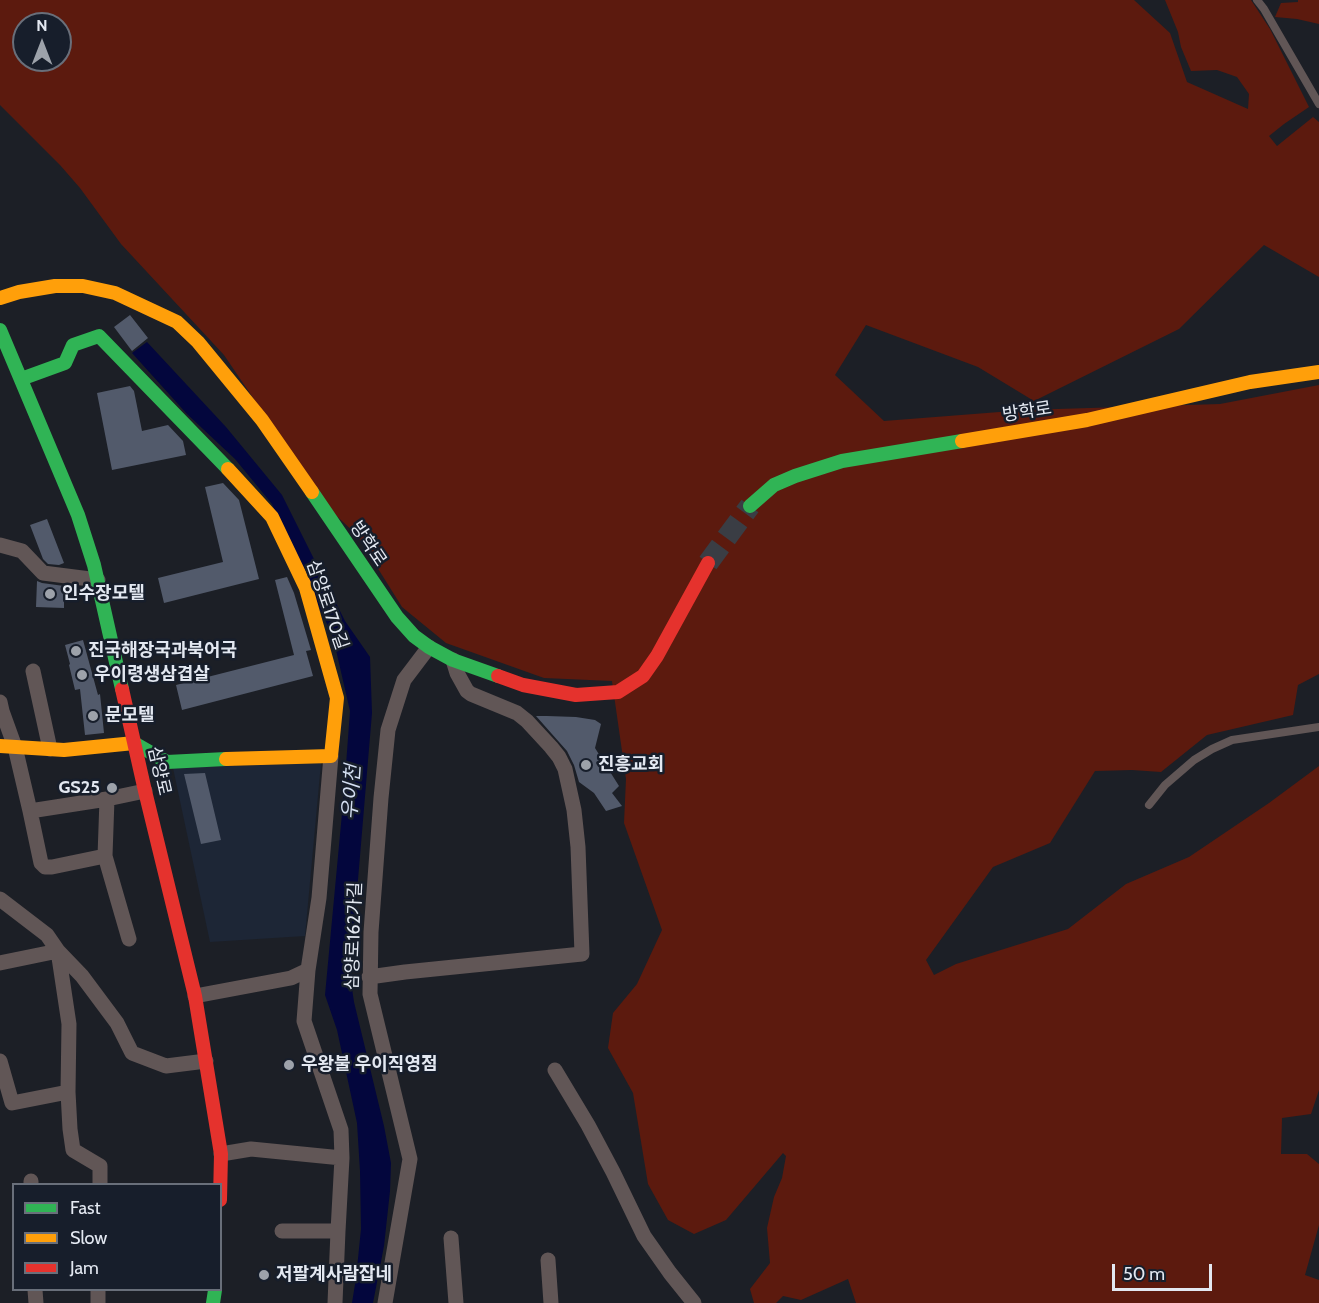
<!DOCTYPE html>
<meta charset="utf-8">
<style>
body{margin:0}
#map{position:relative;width:1319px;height:1303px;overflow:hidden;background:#1c1f26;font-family:Cabin,sans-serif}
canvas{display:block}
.legend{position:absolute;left:12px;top:1183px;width:210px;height:108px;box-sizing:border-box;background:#171e2b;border:2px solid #696f7a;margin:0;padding:8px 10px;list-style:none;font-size:18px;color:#e3e8f1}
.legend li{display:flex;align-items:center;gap:12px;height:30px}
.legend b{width:30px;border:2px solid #696f7a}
.north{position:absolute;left:12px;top:12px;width:60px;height:60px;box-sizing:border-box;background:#171e2b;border:2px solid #696f7a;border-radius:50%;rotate:0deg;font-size:16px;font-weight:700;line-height:24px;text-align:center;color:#e3e8f1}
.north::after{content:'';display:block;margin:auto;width:21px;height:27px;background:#9da2aa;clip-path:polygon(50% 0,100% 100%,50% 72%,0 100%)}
.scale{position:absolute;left:1112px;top:1264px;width:100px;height:27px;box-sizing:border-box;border:3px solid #e3e8f1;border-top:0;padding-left:8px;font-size:18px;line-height:21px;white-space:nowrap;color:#e3e8f1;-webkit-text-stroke:4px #171e2b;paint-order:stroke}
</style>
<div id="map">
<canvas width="1319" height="1303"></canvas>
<ul class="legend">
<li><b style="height:8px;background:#30b455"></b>Fast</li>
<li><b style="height:8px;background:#ff9f0a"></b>Slow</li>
<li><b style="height:8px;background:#e5322d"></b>Jam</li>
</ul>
<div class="north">N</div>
<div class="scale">50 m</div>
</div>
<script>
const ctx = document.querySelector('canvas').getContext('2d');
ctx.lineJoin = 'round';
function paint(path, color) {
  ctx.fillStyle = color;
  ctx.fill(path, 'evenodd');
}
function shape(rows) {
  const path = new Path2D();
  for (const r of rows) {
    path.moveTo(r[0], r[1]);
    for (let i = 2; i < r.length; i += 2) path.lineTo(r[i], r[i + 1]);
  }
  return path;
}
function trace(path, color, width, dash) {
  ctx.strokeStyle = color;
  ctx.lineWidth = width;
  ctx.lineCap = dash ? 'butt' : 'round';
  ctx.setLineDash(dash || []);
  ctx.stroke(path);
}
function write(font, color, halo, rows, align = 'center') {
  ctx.font = font + ' Cabin,"Noto Sans KR",sans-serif';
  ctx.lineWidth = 5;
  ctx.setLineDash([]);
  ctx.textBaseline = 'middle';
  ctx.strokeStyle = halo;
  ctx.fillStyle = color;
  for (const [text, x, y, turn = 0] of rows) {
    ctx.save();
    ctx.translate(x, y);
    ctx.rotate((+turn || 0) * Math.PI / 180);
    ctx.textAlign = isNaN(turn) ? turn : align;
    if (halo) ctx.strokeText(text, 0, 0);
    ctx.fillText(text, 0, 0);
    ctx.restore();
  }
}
paint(shape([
 [321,763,305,936,210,942,173,768]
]), '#1d2636');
paint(shape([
 [0,0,1134,0,1170,33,1187,82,1248,109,1249,94,1237,77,1217,70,1191,71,1181,47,1178,32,1165,0,1251,0,1270,29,1309,107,1284,124,1269,136,1277,146,1313,117,1319,122,1319,277,1264,245,1179,329,1034,401,978,367,866,325,835,375,884,421,1025,410,1220,404,1319,385,1319,674,1298,685,1293,715,1207,735,1161,772,1132,770,1095,771,1050,843,993,867,926,960,934,975,956,964,1068,929,1126,884,1189,857,1269,803,1319,766,1319,1090,1311,1114,1282,1118,1281,1154,1307,1154,1319,1164,1319,1225,1305,1275,1319,1280,1319,1303,856,1303,848,1279,801,1300,783,1296,776,1303,754,1303,750,1289,770,1263,767,1228,774,1197,782,1178,786,1156,783,1153,726,1220,694,1234,668,1220,648,1184,633,1093,608,1048,613,1013,637,984,662,930,624,823,626,779,612,681,544,678,446,643,402,607,357,535,327,507,224,355,121,244,80,188,60,165,0,105],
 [24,24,60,24,60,60,24,60],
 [1298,0,1319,0,1319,24,1297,19,1275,17,1281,3,1298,2]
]), '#5c1a0e');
paint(shape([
 [147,342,226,427,282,495,345,621,370,657,372,713,350,975,354,1002,384,1126,391,1163,390,1191,384,1246,373,1303,352,1303,356,1278,361,1229,360,1171,357,1123,337,1030,325,995,344,792,350,711,333,637,272,504,235,459,187,414,132,353]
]), '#03063d');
paint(shape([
 [130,315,148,338,132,351,114,327],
 [130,386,134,391,142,431,168,425,183,441,186,455,112,470,97,393],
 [223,483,239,500,259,579,164,603,158,578,223,562,205,487],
 [47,519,64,563,59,565,48,564,43,559,30,525],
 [287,577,294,593,311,650,306,651,313,676,182,710,176,685,294,655,275,580],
 [37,581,42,583,64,586,64,608,36,607],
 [83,640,98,695,100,694,104,733,85,735,80,689,75,690,69,665,70,664,65,645],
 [536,716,547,716,576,717,595,720,601,724,595,748,619,786,612,793,622,806,606,811,594,793,579,782,574,765,567,751],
 [205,773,221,840,201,844,184,774]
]), '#525a6b');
trace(shape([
 [708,563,750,506]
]), '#3a3d44', 21, [21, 10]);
trace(shape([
 [1257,0,1264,9,1319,104],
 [1149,805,1165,785,1194,760,1212,749,1232,740,1319,727]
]), '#615656', 8);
trace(shape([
 [0,545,22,551,43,573,98,580],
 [33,671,50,749],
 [0,702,2,711,15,747,30,811,41,863,45,867,52,867,105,856,107,799],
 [30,811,107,799,145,791],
 [105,856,129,939],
 [0,899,47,935,58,951,0,963],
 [58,951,69,1024,68,1092,70,1129,73,1150,100,1166,100,1184],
 [58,951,82,976,117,1023,132,1053,166,1066,206,1061],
 [308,970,304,1021,341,1130,342,1158],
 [369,977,405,972,582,954,578,847,574,810,565,769,559,757,551,747,527,721,517,713,471,694,467,691,457,673,453,660],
 [195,996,291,978,308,970,319,898,331,756],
 [0,1061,12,1103,68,1092],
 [555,1070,588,1125,613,1172,644,1236,670,1273,694,1303],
 [221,1154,251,1149,342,1158,338,1231,282,1231],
 [31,1181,31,1184],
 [451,1238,456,1303],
 [548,1260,551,1303],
 [35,1290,36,1303],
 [98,1303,98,1290],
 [335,1303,338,1231],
 [385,1303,410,1159,370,994,371,932,381,798,388,730,404,680,429,647]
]), '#615656', 15);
trace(shape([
 [0,330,78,515,94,565,122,689],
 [21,379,65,363,73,345,99,336,228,469],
 [312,492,397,617,414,636,429,647,453,660,498,676],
 [750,506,774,485,795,476,842,461,962,441],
 [134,743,167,762,226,759],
 [213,1303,215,1290]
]), '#30b455', 14);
trace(shape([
 [0,298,19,292,55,286,83,286,115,293,177,322,198,342,262,420,312,492],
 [962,441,1087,420,1250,382,1319,372],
 [0,746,64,750,134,743],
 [226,759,331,756,337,698,306,588,272,517,228,469]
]), '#ff9f0a', 14);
trace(shape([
 [498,676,523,685,576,695,618,692,643,676,657,656,708,563],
 [122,689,145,791,195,996,221,1154,220,1200]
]), '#e5322d', 14);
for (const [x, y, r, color] of [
 [50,594,6,"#9da2aa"],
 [76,651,6,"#9da2aa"],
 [82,675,6,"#9da2aa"],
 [93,716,6,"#9da2aa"],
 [586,765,6,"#9da2aa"],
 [112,788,6,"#9da2aa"],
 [289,1065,6,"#9da2aa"],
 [264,1275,6,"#9da2aa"]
]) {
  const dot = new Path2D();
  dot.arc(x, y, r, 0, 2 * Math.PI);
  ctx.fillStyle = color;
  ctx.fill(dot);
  trace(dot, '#171e2b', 2);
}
write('18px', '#e3e8f1', '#171e2b', [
 ["방학로",1027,412,-9],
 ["방학로",368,544,56],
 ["삼양로170길",327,605,71],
 ["삼양로",159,771,77],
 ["삼양로162가길",354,936,-88]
]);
write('bold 18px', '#e3e8f1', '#171e2b', [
 ["인수장모텔",62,594],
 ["진국해장국과북어국",88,651],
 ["우이령생삼겹살",94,675],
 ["문모텔",105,716],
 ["진흥교회",598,765],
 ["GS25",100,788,"right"],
 ["우왕불 우이직영점",301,1065],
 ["저팔계사람잡네",276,1275]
], 'left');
write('italic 20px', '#d4dff2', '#171e2b', [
 ["우이천",352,792,-86]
]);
</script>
